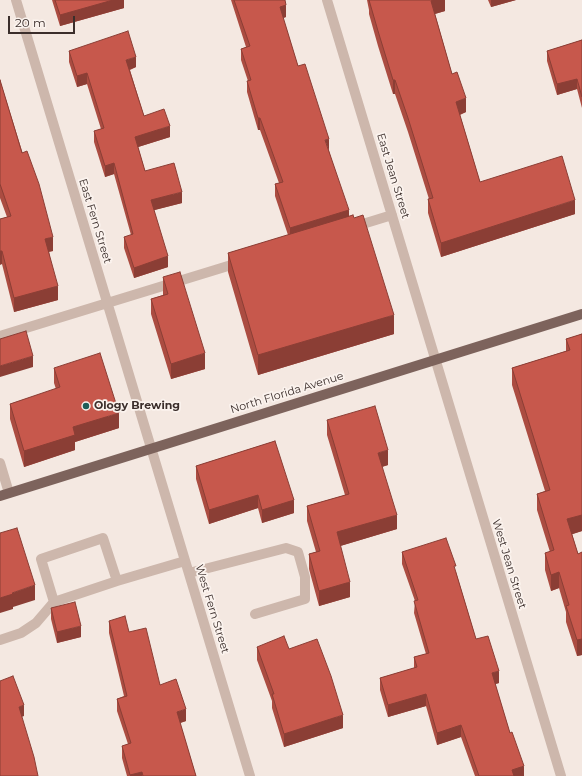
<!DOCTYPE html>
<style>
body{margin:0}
#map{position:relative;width:582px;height:776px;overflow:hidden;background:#f4e8e1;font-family:Montserrat,sans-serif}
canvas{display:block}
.scale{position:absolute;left:8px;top:16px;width:67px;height:18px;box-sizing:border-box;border:2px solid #3b2e2b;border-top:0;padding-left:5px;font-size:12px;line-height:14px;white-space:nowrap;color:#3b2e2b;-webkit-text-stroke:3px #fbf3ee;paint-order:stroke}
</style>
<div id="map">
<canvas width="582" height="776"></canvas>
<div class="scale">20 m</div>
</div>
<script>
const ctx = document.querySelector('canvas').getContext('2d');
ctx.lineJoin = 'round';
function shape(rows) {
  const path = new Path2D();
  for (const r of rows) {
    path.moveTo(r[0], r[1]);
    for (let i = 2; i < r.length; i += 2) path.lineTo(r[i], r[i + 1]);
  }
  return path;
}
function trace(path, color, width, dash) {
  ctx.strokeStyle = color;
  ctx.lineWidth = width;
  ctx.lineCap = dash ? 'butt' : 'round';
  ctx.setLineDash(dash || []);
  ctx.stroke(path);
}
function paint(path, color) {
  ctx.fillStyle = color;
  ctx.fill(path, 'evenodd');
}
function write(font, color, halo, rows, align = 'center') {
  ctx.font = font + ' Montserrat,sans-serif';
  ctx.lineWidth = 3.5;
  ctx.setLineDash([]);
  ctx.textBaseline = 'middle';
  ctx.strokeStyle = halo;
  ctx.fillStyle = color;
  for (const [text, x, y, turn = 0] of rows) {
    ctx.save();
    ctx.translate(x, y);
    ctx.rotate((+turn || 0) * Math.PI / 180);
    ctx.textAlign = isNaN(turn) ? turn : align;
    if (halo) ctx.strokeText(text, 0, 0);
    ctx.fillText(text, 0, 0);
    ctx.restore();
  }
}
trace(shape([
 [16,0,250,776],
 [327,0,561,776],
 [353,227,392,215],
 [0,336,241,262],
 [0,463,9,493],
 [189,573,286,548,298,552,305,577,305,599,255,614],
 [54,602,41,559,103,538,117,581],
 [0,640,21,633,36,623,54,602,117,581,185,561]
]), '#cdb7ac', 10);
trace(shape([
 [0,496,582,314]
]), '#7d635c', 10);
paint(shape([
 [52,0,124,0,124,8,60,26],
 [231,0,285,0,286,17,283,18,298,66,329,151,349,216,394,334,258,375,228,272,228,253,288,235,275,196,275,184,279,183,260,130,258,130,247,92,247,81,248,81,241,60,241,49,246,47],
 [367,0,445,0,445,11,435,14,452,74,466,112,460,115,480,182,575,214,441,257,428,213,428,199,429,199,408,132,395,94,393,94,378,46,369,14,369,10],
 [488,0,516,0,491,7],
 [582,40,582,108,577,89,557,95,547,61,547,51],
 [69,51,136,67,130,70,144,116,170,137,138,147,145,171,182,203,154,210,168,267,134,278,124,248,124,237,131,235,114,174,105,177,94,142,94,131,101,129,87,84,77,87,69,62],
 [0,80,53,251,49,252,58,300,14,312,2,264,0,219,7,217,0,198],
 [163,277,205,369,171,379,151,314,151,299,163,295],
 [582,334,582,531,572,534,578,554,582,552,582,655,577,656,566,622,566,612,559,588,551,591,545,570,545,553,550,552,537,510,537,494,545,491,512,385,512,368,566,351,566,339],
 [54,368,119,428,75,442,75,450,24,467,10,419,10,404,56,389,54,383],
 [327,420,388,465,382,467,397,529,340,546,350,597,319,606,309,569,309,554,316,552,307,521,307,506,345,495,327,435],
 [275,441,294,513,262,523,258,508,209,524,196,479,196,466],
 [402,552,456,572,476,639,499,683,495,684,510,733,524,776,475,776,461,737,437,745,426,706,388,717,380,690,380,678,414,668,414,657,426,654,414,613,415,601,402,564],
 [51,608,81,637,57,643,51,619],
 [109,621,129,632,160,685,186,721,180,723,196,776,127,776,122,758,122,746,128,744,117,711,117,699,124,696,109,633],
 [257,647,289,649,343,728,284,747,272,708,272,701,257,660]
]), '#ab4c41');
paint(shape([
 [113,0,124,0,124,8,60,26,60,15],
 [433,0,445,0,445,11,431,15,431,1],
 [491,0,516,0,491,7],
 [286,5,286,17,280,19,280,7],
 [136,57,136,67,126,71,126,60],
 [87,73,87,84,77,87,77,76],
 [577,79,577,89,557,95,557,84],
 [393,80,395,80,395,94,393,94],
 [466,98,466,112,456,116,456,102],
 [258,118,260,118,260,130,258,130],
 [170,126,170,137,135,148,135,137],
 [329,139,329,151,325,140],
 [114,163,114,174,105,177,105,166],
 [182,192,182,203,151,211,151,200],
 [575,200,575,214,441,257,441,243],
 [349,210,349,222,290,240,290,228],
 [53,237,53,251,45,252,45,239],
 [0,251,2,251,2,264,0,265],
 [168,256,168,267,134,278,134,268],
 [58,286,58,300,14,312,14,298],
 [394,315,394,334,258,375,258,355],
 [205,353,205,369,171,379,171,364],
 [33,356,33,367,0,377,0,366],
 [119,413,119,428,75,442,75,450,24,467,24,451,73,427],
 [388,450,388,465,378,468,378,453],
 [258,495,258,508,209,524,209,510],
 [294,500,294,513,262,523,262,510],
 [397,515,397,529,337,547,337,532],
 [582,515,582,531,567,536,567,519],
 [559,572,559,588,551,591,551,575],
 [350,582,350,597,319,606,319,591],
 [35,585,35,600,13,607,13,609,0,613,0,598,12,593],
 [81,626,81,637,57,643,57,632],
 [582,639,582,655,577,656,577,640],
 [499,671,499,683,492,685,492,673],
 [426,694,426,706,388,717,388,705],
 [24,705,24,716,19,718,19,707],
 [186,709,186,721,177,724,177,712],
 [343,715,343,728,284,747,284,734],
 [461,725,461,737,437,745,437,733],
 [524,766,524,776,512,776,512,770],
 [142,772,142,776,130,776,130,775]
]), '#8b3e35');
const building = shape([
 [55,0,113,0,60,15,55,0],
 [234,0,285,0,286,5,280,7,298,66,305,64,329,139,325,140,349,210,290,228,275,184,283,182,260,118,258,118,247,81,251,80,241,49,250,46,234,0],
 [369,0,433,0,431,1,452,74,457,72,466,98,456,102,480,182,562,156,575,200,441,243,428,199,433,198,408,118,395,80,393,80,378,31,369,0],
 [128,31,136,57,126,60,144,116,164,109,170,126,135,137,145,171,174,163,182,192,151,200,168,256,134,268,124,237,133,234,114,163,105,166,94,131,104,128,87,73,77,76,69,51,128,31],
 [582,40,582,97,577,79,557,84,547,51,582,40],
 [0,80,22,153,27,151,39,184,53,237,45,239,58,286,14,298,2,251,0,251,0,219,11,216,0,184,0,80],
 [353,215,354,218,363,215,394,315,258,355,228,253,353,215],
 [180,272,205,353,171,364,151,299,168,294,163,277,180,272],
 [26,331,33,356,0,366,0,339,26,331],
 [582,334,582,515,567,519,578,554,582,552,582,639,577,640,566,606,569,605,559,572,551,575,545,553,554,550,537,494,550,490,512,368,570,350,566,339,582,334],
 [100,353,119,413,73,427,75,435,24,451,10,404,60,387,54,368,100,353],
 [375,406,388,450,378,453,397,515,337,532,350,582,319,591,309,554,320,551,307,506,349,494,327,420,375,406],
 [275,441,294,500,262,510,258,495,209,510,196,466,275,441],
 [17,528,35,585,12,593,13,594,0,598,0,533,17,528],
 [446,538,456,566,454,566,476,639,488,636,499,671,492,673,510,733,512,732,524,766,512,770,514,776,479,776,461,725,437,733,426,694,388,705,380,678,417,667,414,657,429,653,414,601,418,600,402,552,446,538],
 [75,602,81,626,57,632,51,608,75,602],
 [125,616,129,632,146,628,160,685,176,679,186,709,177,712,196,776,143,776,142,772,130,775,122,746,131,743,117,699,127,696,109,621,125,616],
 [284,636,289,649,317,639,331,676,343,715,284,734,272,694,274,694,257,647,284,636],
 [13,676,24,705,19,707,34,757,38,776,0,776,0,681,13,676]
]);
paint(building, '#c7584c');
trace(building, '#8b3e35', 1);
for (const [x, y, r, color] of [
 [86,406,4,"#1f5e59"]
]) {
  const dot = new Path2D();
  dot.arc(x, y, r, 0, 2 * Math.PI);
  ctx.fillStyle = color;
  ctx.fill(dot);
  trace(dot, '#fbf3ee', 1.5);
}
write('11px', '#3b2e2b', '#fbf3ee', [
 ["East Jean Street",393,176,73],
 ["East Fern Street",95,221,73],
 ["North Florida Avenue",287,393,-17],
 ["West Jean Street",509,564,73],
 ["West Fern Street",212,609,73]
]);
write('bold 11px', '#3b2e2b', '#fbf3ee', [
 ["Ology Brewing",94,406]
], 'left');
</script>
